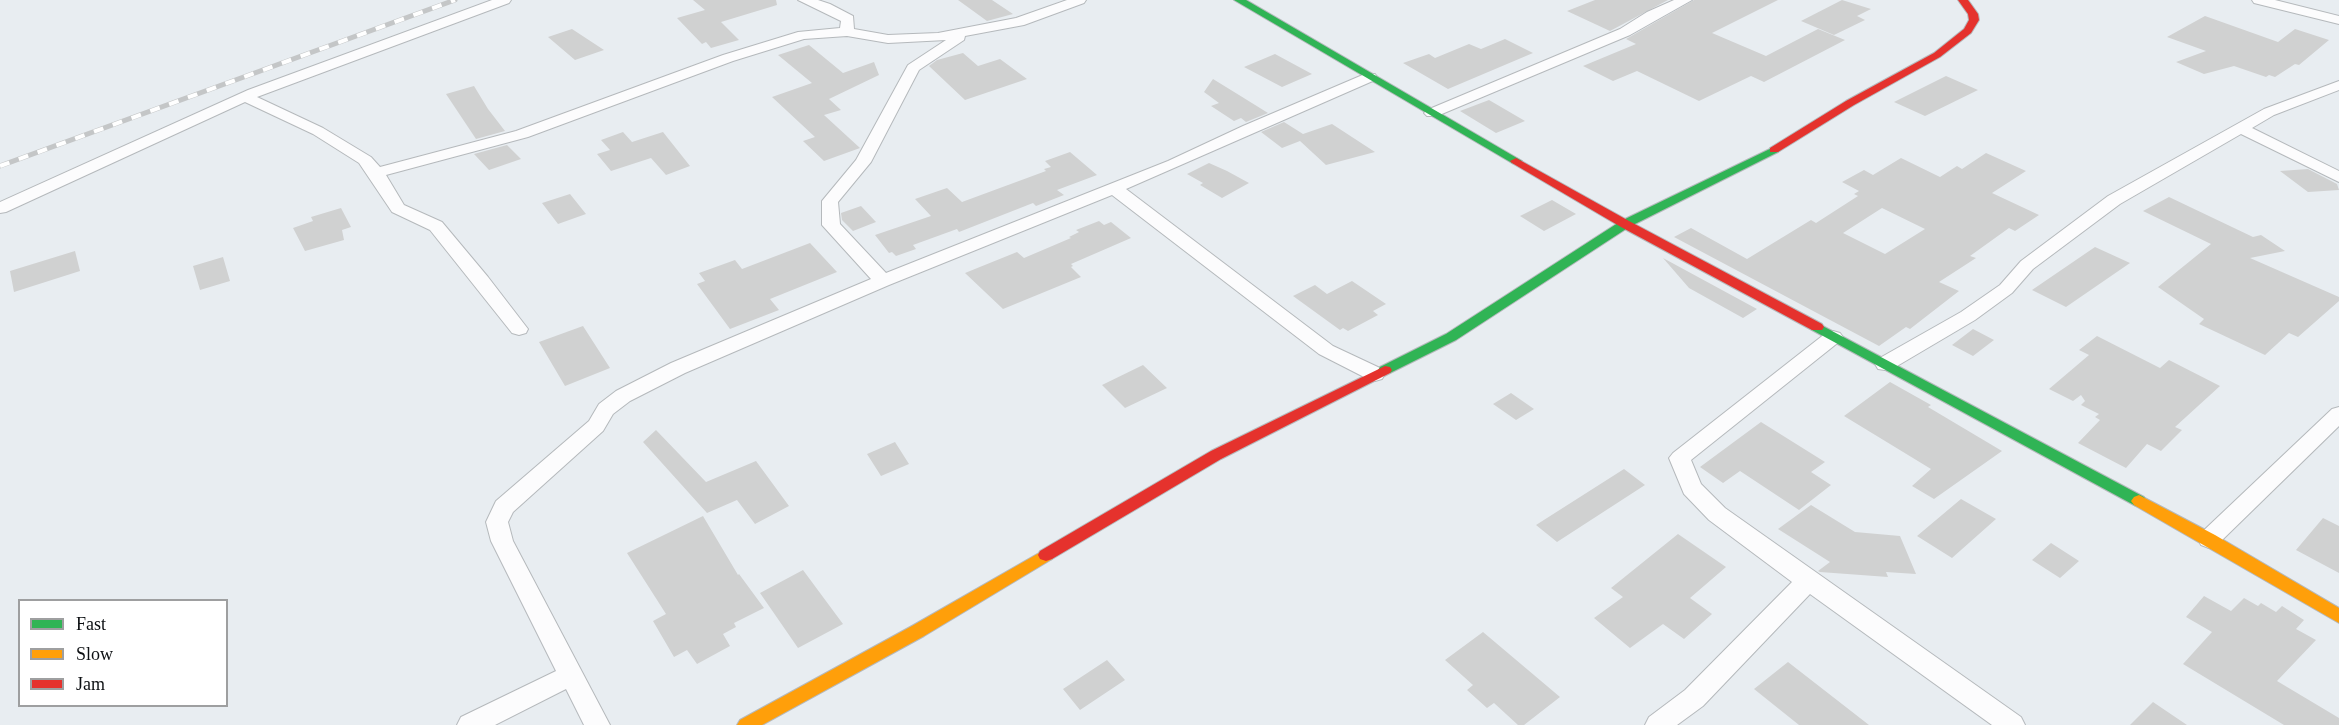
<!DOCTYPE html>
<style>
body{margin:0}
#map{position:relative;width:2339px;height:725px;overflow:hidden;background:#e8edf1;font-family:"Times New Roman",serif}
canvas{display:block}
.legend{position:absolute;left:18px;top:599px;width:210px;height:108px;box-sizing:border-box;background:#fff;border:2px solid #9e9fa0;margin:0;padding:8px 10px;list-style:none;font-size:18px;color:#0c0f12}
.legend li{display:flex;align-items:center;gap:12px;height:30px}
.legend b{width:30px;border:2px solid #9e9fa0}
</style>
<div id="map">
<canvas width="2339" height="725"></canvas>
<ul class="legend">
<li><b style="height:8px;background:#30b455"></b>Fast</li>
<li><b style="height:8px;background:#ff9f0a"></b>Slow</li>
<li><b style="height:8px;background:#e5322d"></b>Jam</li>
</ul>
</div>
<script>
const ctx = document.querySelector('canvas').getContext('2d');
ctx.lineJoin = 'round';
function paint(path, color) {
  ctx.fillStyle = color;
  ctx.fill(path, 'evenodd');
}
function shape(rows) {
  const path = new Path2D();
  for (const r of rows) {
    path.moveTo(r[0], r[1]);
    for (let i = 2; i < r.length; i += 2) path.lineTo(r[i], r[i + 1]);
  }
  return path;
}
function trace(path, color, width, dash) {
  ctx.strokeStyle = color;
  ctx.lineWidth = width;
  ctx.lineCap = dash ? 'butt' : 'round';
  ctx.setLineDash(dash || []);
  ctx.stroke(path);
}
paint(shape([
 [693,0,776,0,777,5,721,22,739,40,711,48,706,42,702,44,677,18,705,10],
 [958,0,992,0,1013,14,987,21],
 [1595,0,1668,0,1610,31,1567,11],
 [1694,0,1778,0,1712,33,1766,56,1818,29,1845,40,1764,82,1751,76,1699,101,1637,71,1613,81,1583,66,1636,44,1626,39],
 [1842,0,1871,9,1857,16,1865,20,1834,35,1801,21],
 [2205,16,2278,42,2295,29,2329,40,2299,65,2295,64,2275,77,2269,75,2266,77,2234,66,2204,74,2176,62,2206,51,2167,37],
 [572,29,604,50,575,60,548,37],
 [1505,39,1533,53,1448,89,1403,63,1429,54,1435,58,1469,44,1481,49],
 [809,45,843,73,874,62,879,75,829,99,841,110,824,115,860,148,824,161,803,141,815,137,772,97,812,83,778,55],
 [963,53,978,66,1000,59,1027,79,965,100,929,66,937,60],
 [1275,54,1312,74,1282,87,1244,67],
 [1946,76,1978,90,1925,116,1894,102],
 [1213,79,1239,95,1268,113,1246,122,1241,118,1234,121,1211,106,1219,103,1204,92],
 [474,86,488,109,505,131,476,139,446,94],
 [1489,100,1525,121,1496,133,1460,111],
 [1284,122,1303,134,1332,124,1375,152,1326,165,1300,141,1282,148,1261,132],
 [623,132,632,142,663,132,690,166,666,175,651,158,611,171,597,154,610,150,601,140],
 [507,145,521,159,489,170,474,154],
 [1070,152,1097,175,1057,190,1064,195,1036,206,1033,203,959,232,957,229,913,245,916,249,896,256,892,252,889,253,875,235,931,216,915,199,947,188,962,202,1046,171,1044,169,1051,167,1045,161],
 [1986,153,2026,171,1992,193,2039,215,2015,231,2009,228,1970,256,1976,258,1939,282,1959,291,1910,329,1906,327,1879,346,1674,237,1691,228,1747,259,1811,220,1816,223,1858,196,1854,194,1859,191,1842,182,1864,170,1873,175,1901,158,1940,177,1957,166,1962,169],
 [1882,208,1925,229,1885,254,1843,233],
 [1209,163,1227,171,1249,183,1222,198,1200,185,1203,183,1187,174],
 [2308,169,2337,184,2339,190,2308,192,2280,171],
 [570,194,586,214,558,224,542,203],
 [2169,197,2253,237,2261,235,2285,251,2250,258,2339,297,2339,301,2298,337,2289,333,2265,355,2199,324,2204,319,2158,287,2211,244,2143,211],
 [1552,200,1576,214,1544,231,1520,216],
 [861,206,876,222,853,231,842,220,841,213],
 [341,208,351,227,342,230,344,240,305,251,293,228,313,221,311,217],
 [1099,221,1104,225,1111,222,1131,238,1071,264,1073,266,1071,267,1081,277,1003,309,965,273,1017,252,1024,258,1071,238,1069,237,1079,232,1076,230],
 [810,243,837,272,770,299,779,310,730,329,697,284,705,281,699,273,735,260,742,269],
 [2095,247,2130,263,2066,307,2032,290],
 [75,251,80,271,14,292,10,271],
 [223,257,230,281,200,290,193,266],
 [1663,258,1757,309,1743,318,1689,288],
 [1352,281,1386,304,1373,311,1378,315,1348,331,1343,328,1340,330,1293,296,1315,285,1327,294],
 [583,326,610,368,565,386,539,342],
 [1973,329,1994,340,1973,356,1952,345],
 [2097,336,2160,368,2169,360,2220,386,2175,427,2182,430,2161,451,2147,444,2126,468,2078,443,2100,420,2095,417,2099,414,2081,405,2085,401,2081,395,2073,401,2049,389,2089,355,2079,350],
 [1143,365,1167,388,1125,408,1102,385],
 [1890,382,1931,405,1928,407,2002,451,1934,499,1912,486,1931,469,1844,416],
 [1511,393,1534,409,1516,420,1493,404],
 [1761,422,1825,462,1811,472,1831,485,1799,510,1740,471,1723,483,1700,467],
 [656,430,706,482,756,461,789,506,755,524,737,500,707,513,643,442],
 [895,442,909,464,881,476,867,454],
 [1624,469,1645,485,1557,542,1536,525],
 [1961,499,1996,519,1952,558,1917,536],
 [1811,505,1855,532,1900,536,1916,574,1886,572,1888,577,1820,572,1818,571,1830,562,1778,529],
 [703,516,738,575,739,574,764,608,734,623,736,627,723,634,730,646,697,664,687,650,674,657,653,621,666,614,627,553],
 [2323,518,2339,526,2339,573,2296,550],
 [1678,534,1726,567,1690,598,1712,614,1684,639,1663,624,1630,648,1594,618,1623,597,1611,588],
 [2051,543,2079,561,2060,578,2032,560],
 [803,570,843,624,798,648,760,593],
 [2204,596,2231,611,2244,598,2258,606,2261,603,2276,612,2282,606,2304,620,2296,629,2316,640,2277,681,2339,718,2339,725,2284,725,2183,664,2212,632,2186,617],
 [1483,632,1560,697,1524,725,1518,725,1494,703,1487,708,1467,690,1473,685,1445,660],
 [1107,660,1125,680,1080,710,1063,689],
 [1788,662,1869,725,1799,725,1754,689],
 [2153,702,2187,725,2130,725]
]), '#d0d1d1');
const street = shape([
 [492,0,511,0,509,3,257,97,323,128,371,157,380,167,516,131,723,55,798,32,840,28,841,21,798,0,818,0,830,4,853,16,854,29,888,35,938,33,1016,18,1067,0,1086,0,1084,3,1024,25,965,36,964,40,919,70,871,162,838,202,840,224,886,273,1168,161,1243,126,1365,74,1375,74,1377,77,1375,80,1126,189,1333,346,1382,369,1385,374,1382,379,1375,381,1368,379,1319,354,1112,195,889,285,685,373,630,401,613,414,603,431,513,512,508,522,513,541,610,725,584,725,566,689,495,725,457,725,461,717,556,671,491,541,486,522,496,501,589,421,599,404,616,391,671,363,871,279,822,225,822,201,856,160,908,65,946,40,888,43,847,36,804,39,733,61,528,137,386,175,404,205,442,222,488,277,528,329,526,333,519,335,512,333,430,230,392,212,359,163,313,134,245,102,6,212,0,213,0,202,248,90,492,0],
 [1674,0,1692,0,1630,35,1437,116,1427,116,1424,113,1427,110,1620,29,1647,12,1674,0],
 [2252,0,2275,0,2339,16,2339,24,2254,3,2252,0],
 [2339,81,2339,90,2274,115,2252,128,2339,171,2339,182,2241,134,2120,204,2033,269,2012,293,1975,320,1892,369,1885,370,1878,369,1875,364,1878,359,1961,312,2000,285,2021,261,2108,196,2264,109,2339,81],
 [1833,331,1840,333,1843,337,1840,341,1691,460,1701,484,1725,508,2021,717,2025,725,1992,725,1810,594,1703,706,1677,725,1645,725,1649,717,1685,690,1792,582,1709,520,1684,494,1669,458,1673,453,1826,333,1833,331],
 [2339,407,2339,426,2217,545,2209,548,2201,545,2198,539,2201,533,2332,409,2339,407]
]);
const fast = shape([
 [1234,0,1246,0,1522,161,1516,164,1512,163,1234,0],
 [1774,147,1779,150,1778,152,1629,227,1456,340,1390,373,1380,373,1378,370,1380,367,1446,334,1621,221,1774,147],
 [1817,323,2144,497,2147,501,2144,505,2139,507,2134,505,1812,330,1810,327,1812,324,1817,323]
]);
const slow = shape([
 [2139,495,2215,535,2339,608,2339,623,2134,505,2131,501,2134,497,2139,495],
 [1046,549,1052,551,1054,555,1052,559,924,636,762,725,737,725,740,720,912,626,1046,549]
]);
const jam = shape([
 [1958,0,1968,0,1978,14,1979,20,1971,33,1940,57,1854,105,1778,152,1770,152,1770,148,1846,101,1934,53,1964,29,1969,20,1968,14,1958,0],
 [1516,158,1629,221,1822,324,1824,327,1822,330,1812,330,1621,227,1512,163,1510,161,1516,158],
 [1385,366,1390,367,1392,370,1390,373,1221,459,1052,559,1046,561,1040,559,1038,555,1040,551,1211,451,1385,366]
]);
trace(street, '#b5b9bc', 2);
trace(fast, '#b5b9bc', 2);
trace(slow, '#b5b9bc', 2);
trace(jam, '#b5b9bc', 2);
paint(street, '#fcfcfd');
paint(fast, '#30b455');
paint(slow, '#ff9f0a');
paint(jam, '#e5322d');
const rail = shape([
 [0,166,455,0]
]);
trace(rail, '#c4c6c7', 5);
trace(rail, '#fff', 4, [10]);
</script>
